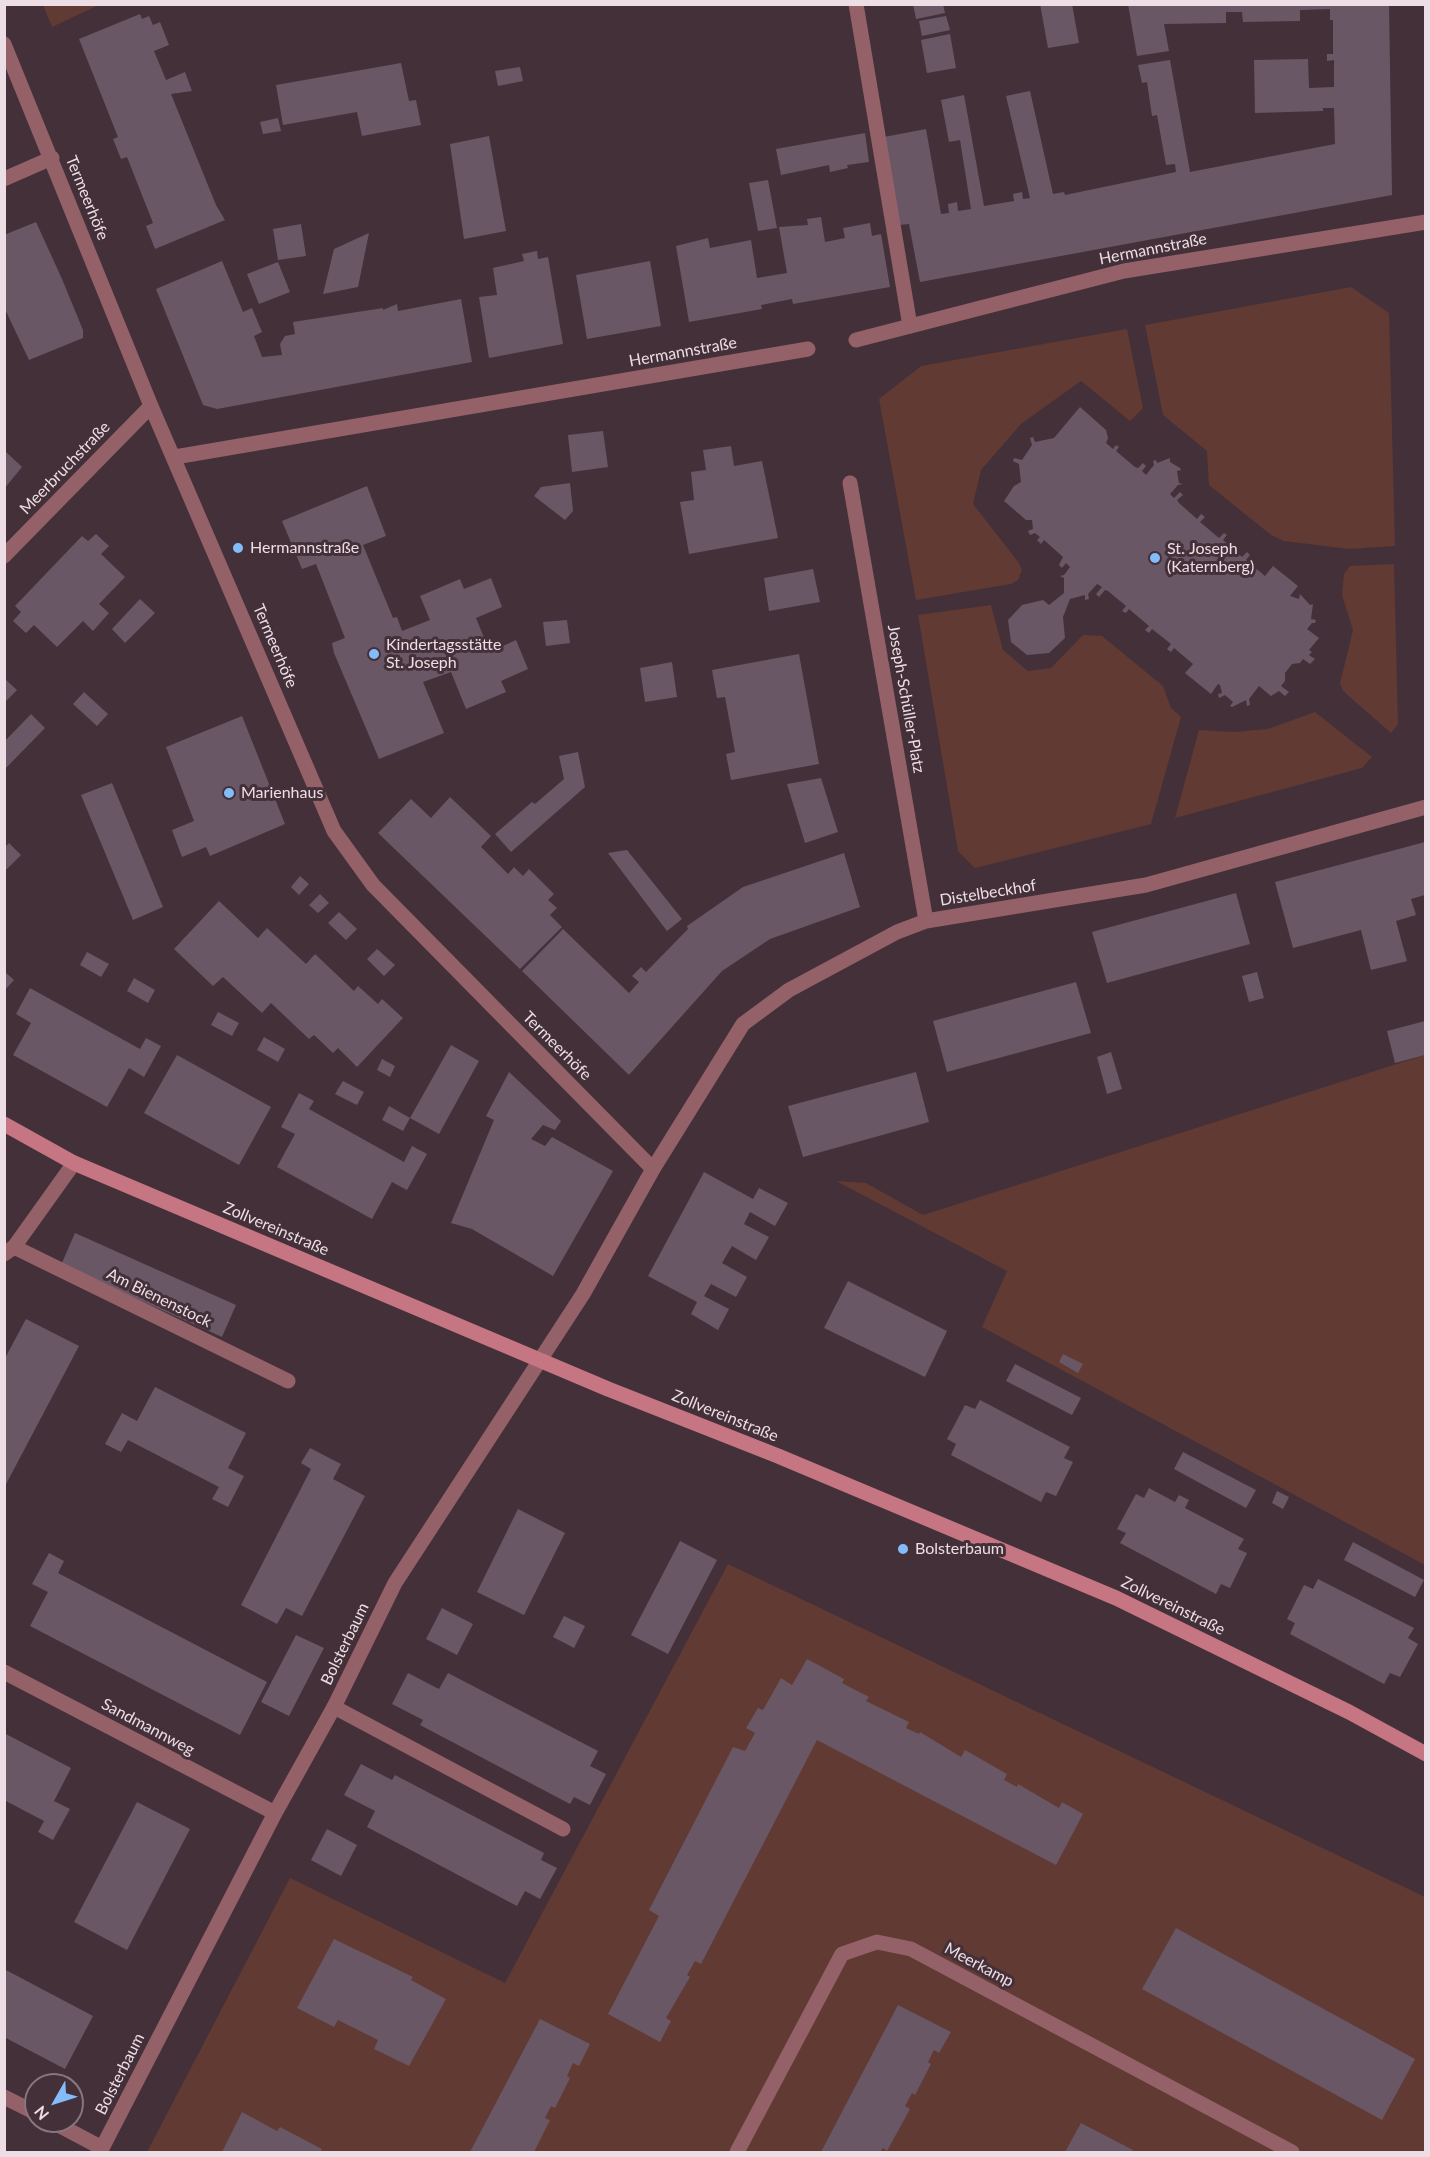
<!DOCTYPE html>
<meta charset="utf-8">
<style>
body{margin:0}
#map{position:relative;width:1430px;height:2157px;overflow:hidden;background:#443039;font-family:Lato,sans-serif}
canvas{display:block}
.frame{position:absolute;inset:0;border:6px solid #ecdee4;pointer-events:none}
.north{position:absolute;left:24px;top:2073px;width:60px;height:60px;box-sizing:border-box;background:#443039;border:2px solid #87767d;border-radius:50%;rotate:231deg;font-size:16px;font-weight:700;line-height:24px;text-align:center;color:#ecdee4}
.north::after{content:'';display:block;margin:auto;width:21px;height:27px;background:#84bcfb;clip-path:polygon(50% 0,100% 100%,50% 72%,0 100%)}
</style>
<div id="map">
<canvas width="1430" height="2157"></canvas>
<div class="frame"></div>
<div class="north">N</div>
</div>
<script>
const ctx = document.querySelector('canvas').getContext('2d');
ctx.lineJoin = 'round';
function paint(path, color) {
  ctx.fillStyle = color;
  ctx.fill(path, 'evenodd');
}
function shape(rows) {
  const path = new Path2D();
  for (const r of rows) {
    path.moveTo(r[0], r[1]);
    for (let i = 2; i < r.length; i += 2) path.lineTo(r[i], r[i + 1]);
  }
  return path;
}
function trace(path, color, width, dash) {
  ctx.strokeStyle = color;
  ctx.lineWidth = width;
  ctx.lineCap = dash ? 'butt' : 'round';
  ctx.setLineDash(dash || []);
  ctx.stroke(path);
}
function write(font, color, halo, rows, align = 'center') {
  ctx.font = font + ' Lato,sans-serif';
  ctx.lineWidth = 6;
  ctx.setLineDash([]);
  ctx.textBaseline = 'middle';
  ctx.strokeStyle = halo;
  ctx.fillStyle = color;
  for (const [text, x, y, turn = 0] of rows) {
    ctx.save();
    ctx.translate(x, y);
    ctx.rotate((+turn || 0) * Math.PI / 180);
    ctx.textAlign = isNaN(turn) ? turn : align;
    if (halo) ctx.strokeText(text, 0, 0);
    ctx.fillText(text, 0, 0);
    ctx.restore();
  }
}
paint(shape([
 [43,5,99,5,52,27],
 [1351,287,1389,313,1395,546,1349,549,1284,541,1271,535,1209,485,1207,451,1163,415,1145,325],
 [1127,329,1143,408,1130,421,1081,381,1021,424,981,470,973,504,1019,563,1022,570,1018,580,1011,584,916,600,879,399,921,366],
 [1394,564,1398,724,1391,733,1343,691,1340,683,1353,630,1342,595,1344,574,1350,566],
 [991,605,1003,650,1028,671,1051,668,1083,635,1102,636,1163,686,1171,708,1181,717,1151,824,975,868,958,851,918,615],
 [1315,712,1372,757,1362,768,1175,818,1199,730,1234,732,1268,729],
 [1425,1055,1425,1565,982,1327,1007,1271,836,1181,866,1183,923,1215],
 [728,1564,1425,1897,1425,2152,147,2152,290,1878,505,1983]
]), '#603a33');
paint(shape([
 [913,4,943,4,945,13,916,19],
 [1040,4,1072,4,1079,43,1048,48],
 [1128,4,1389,4,1392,195,920,282,909,224,899,225,884,137,926,129,941,214,949,213,948,204,957,202,958,211,971,209,960,140,949,142,941,100,964,95,984,206,1014,201,1013,194,1022,192,1023,199,1030,198,1006,96,1030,91,1053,194,1064,192,1065,195,1176,172,1175,164,1166,165,1157,115,1152,116,1147,82,1142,83,1138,65,1170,60,1190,172,1335,144,1334,108,1323,108,1323,111,1255,113,1254,60,1308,59,1309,88,1334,87,1334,60,1327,61,1327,54,1333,54,1333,20,1330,20,1330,9,1300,10,1300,21,1243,22,1242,12,1226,12,1226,23,1164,24,1169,51,1137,56],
 [140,14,142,19,149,16,153,25,160,22,169,45,154,51,166,80,185,72,192,91,171,94,216,205,225,220,155,249,146,226,153,223,127,157,121,159,113,139,118,137,79,39],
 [946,16,950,30,922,36,919,21],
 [950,34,956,68,927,73,921,40],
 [401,63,409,101,416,100,421,125,362,136,357,112,283,125,276,85],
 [520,67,523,81,498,86,495,71],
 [278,118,281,131,263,134,260,122],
 [865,133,869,162,847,165,848,168,830,172,829,165,781,175,776,149],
 [489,136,506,231,464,239,450,144],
 [768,180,777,228,758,231,749,183],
 [821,217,825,242,845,238,843,228,870,223,872,236,881,234,890,287,793,304,792,299,761,305,762,309,689,322,676,246,708,238,710,248,751,240,757,278,787,273,779,227,808,225,807,219],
 [36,222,62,279,83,330,83,338,29,360,4,307,4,235],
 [301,224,306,256,278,260,273,229],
 [369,233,358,287,323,294,334,249],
 [537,251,538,259,548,257,563,344,489,358,479,297,497,295,493,268,524,261,522,254],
 [222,261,243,312,252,308,262,332,254,336,262,357,282,355,280,344,285,336,295,334,293,322,383,308,383,310,397,304,398,311,461,299,472,362,217,409,203,405,156,289],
 [650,261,661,326,587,339,576,275],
 [278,262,290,292,259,304,247,274],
 [1080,407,1106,430,1108,438,1106,443,1113,449,1116,445,1119,447,1116,451,1135,467,1138,468,1143,463,1146,466,1142,471,1146,475,1154,465,1153,461,1156,460,1157,463,1170,458,1170,462,1180,468,1181,470,1177,471,1179,483,1183,484,1178,485,1170,494,1174,498,1180,492,1183,495,1177,500,1179,503,1197,519,1201,514,1205,517,1200,522,1219,538,1224,533,1227,535,1223,540,1242,557,1247,552,1250,555,1246,560,1265,576,1273,566,1298,586,1290,596,1299,599,1300,594,1310,605,1313,604,1311,619,1316,620,1315,623,1312,623,1307,629,1319,638,1309,650,1312,652,1309,655,1315,659,1310,664,1303,659,1300,663,1292,664,1285,673,1285,681,1281,686,1289,692,1285,696,1279,691,1271,696,1259,686,1249,699,1250,705,1247,706,1246,700,1232,707,1230,706,1233,702,1225,695,1219,698,1218,694,1222,693,1220,685,1218,684,1211,694,1185,673,1193,664,1174,648,1171,652,1167,649,1171,644,1152,629,1149,633,1145,630,1149,626,1129,609,1126,613,1122,611,1126,606,1108,591,1105,590,1099,597,1096,594,1102,587,1097,584,1088,594,1089,599,1085,600,1085,595,1070,599,1063,617,1065,638,1049,653,1027,655,1011,642,1008,620,1022,605,1043,600,1049,605,1064,593,1064,578,1060,576,1064,575,1070,567,1066,563,1062,568,1059,565,1063,557,1044,540,1041,544,1037,540,1040,537,1035,533,1030,535,1028,531,1033,529,1032,520,1026,520,1004,501,1014,486,1021,482,1019,464,1013,461,1014,458,1022,460,1032,445,1030,438,1033,437,1035,442,1054,438],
 [603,431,608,467,572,472,568,435],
 [731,446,734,466,762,461,778,538,689,554,680,502,694,500,691,472,706,470,703,450],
 [4,450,22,467,4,489],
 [570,483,573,511,565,520,534,496,541,487],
 [367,486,386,536,363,545,393,618,397,617,402,631,430,620,420,596,460,579,464,589,491,578,502,607,476,618,490,652,516,640,528,669,501,681,506,692,466,709,451,672,423,682,444,733,379,759,334,653,332,643,345,638,316,564,302,569,282,521],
 [96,534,109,546,101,554,125,577,99,604,109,613,93,631,83,621,57,647,34,625,26,633,13,621,21,612,15,606,82,536,88,541],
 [813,569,820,602,769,611,764,578],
 [140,599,155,613,125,643,112,629],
 [567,620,570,643,546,646,543,622],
 [799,654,819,764,731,780,726,754,735,752,725,697,717,698,712,670],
 [672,662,677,697,645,702,640,668],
 [4,678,17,690,4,703],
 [84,692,108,714,97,726,73,704],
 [31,714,45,728,4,770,4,742],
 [242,716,285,824,210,856,206,847,182,857,172,830,194,821,166,747],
 [578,752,585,787,511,852,495,834,532,802,535,804,564,779,559,756],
 [821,778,838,832,805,843,787,784],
 [112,783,163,907,133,920,81,795],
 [450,797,491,836,481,847,508,874,514,867,523,876,529,869,554,894,548,900,557,908,550,915,562,927,520,969,378,833,411,799,431,818],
 [1425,842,1425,895,1411,899,1416,915,1396,921,1407,961,1371,970,1361,930,1293,948,1275,882],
 [9,843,21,855,4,872,4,848],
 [627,850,682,919,667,931,608,853],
 [844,853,860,907,770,939,722,971,629,1075,522,971,563,929,629,993,639,982,632,976,641,967,646,972,688,929,687,926,743,887],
 [300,876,309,884,299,895,291,887],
 [1236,893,1250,944,1107,983,1092,932],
 [320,894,329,903,318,913,309,905],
 [219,901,258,938,267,928,306,964,315,954,354,991,358,986,378,1004,382,999,403,1018,357,1067,338,1048,333,1053,314,1035,309,1039,271,1003,262,1013,223,977,213,986,174,949],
 [339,912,357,929,346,940,328,923],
 [377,949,395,965,384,976,367,959],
 [87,952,109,964,101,977,80,965],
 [4,971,14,980,4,991],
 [1257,972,1264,998,1249,1002,1242,976],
 [134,978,155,990,148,1003,127,991],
 [1076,982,1091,1033,947,1072,933,1021],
 [30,988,140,1049,146,1038,161,1046,144,1077,129,1068,107,1107,13,1055,31,1023,16,1014],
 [218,1012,239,1023,232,1036,211,1025],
 [1425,1021,1425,1055,1395,1063,1387,1031],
 [264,1037,285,1049,278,1062,257,1050],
 [451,1045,479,1061,439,1134,410,1118],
 [1111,1052,1122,1089,1107,1094,1097,1057],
 [177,1055,271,1107,239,1165,144,1113],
 [382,1059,395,1066,390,1077,377,1070],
 [509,1072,561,1121,555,1130,543,1125,531,1139,545,1146,552,1137,613,1171,553,1276,472,1229,451,1223,494,1120,486,1116],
 [916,1072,929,1122,803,1157,788,1106],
 [343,1081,364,1092,357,1105,335,1094],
 [299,1093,314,1101,309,1109,404,1162,412,1146,427,1154,407,1190,392,1182,372,1219,277,1167,295,1134,281,1127],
 [389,1106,410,1118,403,1131,382,1120],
 [704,1172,753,1199,759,1188,788,1203,775,1226,750,1212,744,1224,769,1237,756,1260,732,1246,722,1263,747,1277,736,1297,711,1284,704,1296,729,1309,718,1330,691,1314,697,1302,648,1276],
 [75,1233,236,1305,222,1337,61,1265],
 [848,1281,947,1331,925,1377,824,1328],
 [26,1319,79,1346,4,1488,4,1360],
 [1063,1354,1083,1364,1078,1373,1059,1362],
 [1015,1364,1081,1398,1072,1415,1006,1381],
 [155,1387,246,1433,228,1468,244,1476,228,1507,212,1499,219,1487,188,1471,128,1440,121,1452,105,1444,122,1413,137,1421],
 [980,1400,1070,1447,1064,1458,1073,1462,1056,1496,1046,1492,1041,1502,951,1455,956,1444,947,1439,965,1405,975,1409],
 [310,1448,341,1464,333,1479,365,1496,302,1616,286,1608,277,1624,241,1605,311,1469,301,1463],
 [1183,1452,1256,1490,1246,1508,1174,1469],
 [1149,1488,1175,1502,1179,1495,1189,1500,1185,1508,1244,1539,1238,1549,1247,1553,1230,1588,1221,1584,1216,1594,1120,1543,1126,1533,1117,1529,1136,1494,1144,1498],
 [1277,1491,1289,1497,1283,1509,1272,1503],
 [518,1509,565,1533,524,1615,477,1592],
 [680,1541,717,1560,668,1654,631,1635],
 [1353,1542,1424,1580,1415,1597,1344,1560],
 [49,1553,64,1561,58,1573,267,1682,240,1735,30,1626,48,1592,32,1584],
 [1318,1579,1414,1628,1408,1638,1418,1644,1400,1677,1390,1673,1384,1684,1290,1634,1295,1623,1287,1619,1304,1585,1313,1589],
 [442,1608,473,1624,457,1655,426,1639],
 [564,1616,585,1626,574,1648,553,1637],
 [296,1635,324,1648,289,1716,261,1702],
 [807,1659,844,1679,842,1683,869,1697,866,1701,909,1722,906,1728,919,1734,920,1732,961,1757,965,1750,1007,1774,1004,1780,1017,1787,1018,1784,1059,1808,1062,1802,1083,1814,1056,1865,817,1740,701,1964,695,1961,687,1975,690,1977,666,2018,671,2021,660,2042,608,2014,659,1916,649,1910,733,1747,745,1751,755,1733,746,1728,758,1708,763,1710,781,1678,792,1685],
 [408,1673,439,1689,448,1673,598,1751,590,1766,606,1774,590,1805,574,1797,570,1804,420,1725,423,1720,392,1704],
 [4,1733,71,1768,54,1801,70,1809,53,1840,38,1832,44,1821,4,1800],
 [361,1764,392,1780,395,1775,544,1853,541,1860,557,1868,540,1899,525,1891,517,1906,367,1827,375,1811,344,1795],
 [137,1802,190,1829,127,1950,74,1922],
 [327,1829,357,1845,341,1876,311,1860],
 [1176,1928,1415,2059,1382,2120,1142,1989],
 [334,1939,413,1977,411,1980,446,1999,409,2066,374,2049,378,2040,338,2020,334,2027,297,2008],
 [4,1969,93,2016,65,2069,4,2037],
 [898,2005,951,2032,939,2053,934,2050,928,2062,931,2064,915,2095,912,2093,905,2106,910,2109,887,2151,883,2148,880,2152,821,2152],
 [540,2019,590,2044,579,2066,573,2063,567,2076,570,2078,555,2108,551,2106,545,2118,550,2120,534,2152,470,2152],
 [242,2112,277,2131,280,2127,322,2149,320,2152,222,2152],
 [1081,2123,1133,2150,1131,2152,1065,2152]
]), '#695766');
trace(shape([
 [856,4,910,326],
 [334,1707,563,1829]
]), '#936167', 15);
trace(shape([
 [4,44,151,406,334,831,373,885,653,1169],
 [4,179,52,158],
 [856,340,1124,271,1426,222],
 [175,457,808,349],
 [850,483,926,921],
 [4,556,151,406],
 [14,1247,288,1381],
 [4,1254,14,1247,74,1163],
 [4,1672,275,1813],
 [4,2097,36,2113],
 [51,2121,102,2148],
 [100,2152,275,1813,334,1707,395,1583,583,1294,653,1169,743,1024,789,990,897,932,926,921,1146,885,1426,807],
 [737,2152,842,1954,877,1942,911,1949,1292,2152]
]), '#936167', 15);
trace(shape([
 [4,1124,74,1163,608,1389,778,1456,1116,1598,1349,1712,1426,1754]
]), '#c57682', 15);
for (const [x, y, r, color] of [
 [238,548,6,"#84bcfb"],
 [1155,558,6,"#84bcfb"],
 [374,654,6,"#84bcfb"],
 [229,793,6,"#84bcfb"],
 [903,1549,6,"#84bcfb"]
]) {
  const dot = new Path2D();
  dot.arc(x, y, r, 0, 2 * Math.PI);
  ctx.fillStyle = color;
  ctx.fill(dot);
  trace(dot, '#443039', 2);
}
write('16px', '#ecdee4', '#443039', [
 ["Termeerhöfe",87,198,68],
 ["Hermannstraße",1153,249,-11],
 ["Hermannstraße",683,352,-10],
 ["Meerbruchstraße",65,468,-46],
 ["Termeerhöfe",275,646,67],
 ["Joseph-Schüller-Platz",906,699,80],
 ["Distelbeckhof",988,893,-9],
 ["Termeerhöfe",557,1046,45],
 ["Zollvereinstraße",276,1229,23],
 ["Am Bienenstock",159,1298,26],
 ["Zollvereinstraße",725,1416,22],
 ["Zollvereinstraße",1173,1606,26],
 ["Bolsterbaum",345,1644,-64],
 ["Sandmannweg",148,1727,28],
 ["Meerkamp",979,1965,28],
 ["Bolsterbaum",120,2074,-63]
]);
write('16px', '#ecdee4', '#443039', [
 ["Hermannstraße",250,548],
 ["St. Joseph",1167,549],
 ["(Katernberg)",1167,567],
 ["Kindertagsstätte",386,645],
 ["St. Joseph",386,663],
 ["Marienhaus",241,793],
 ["Bolsterbaum",915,1549]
], 'left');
</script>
